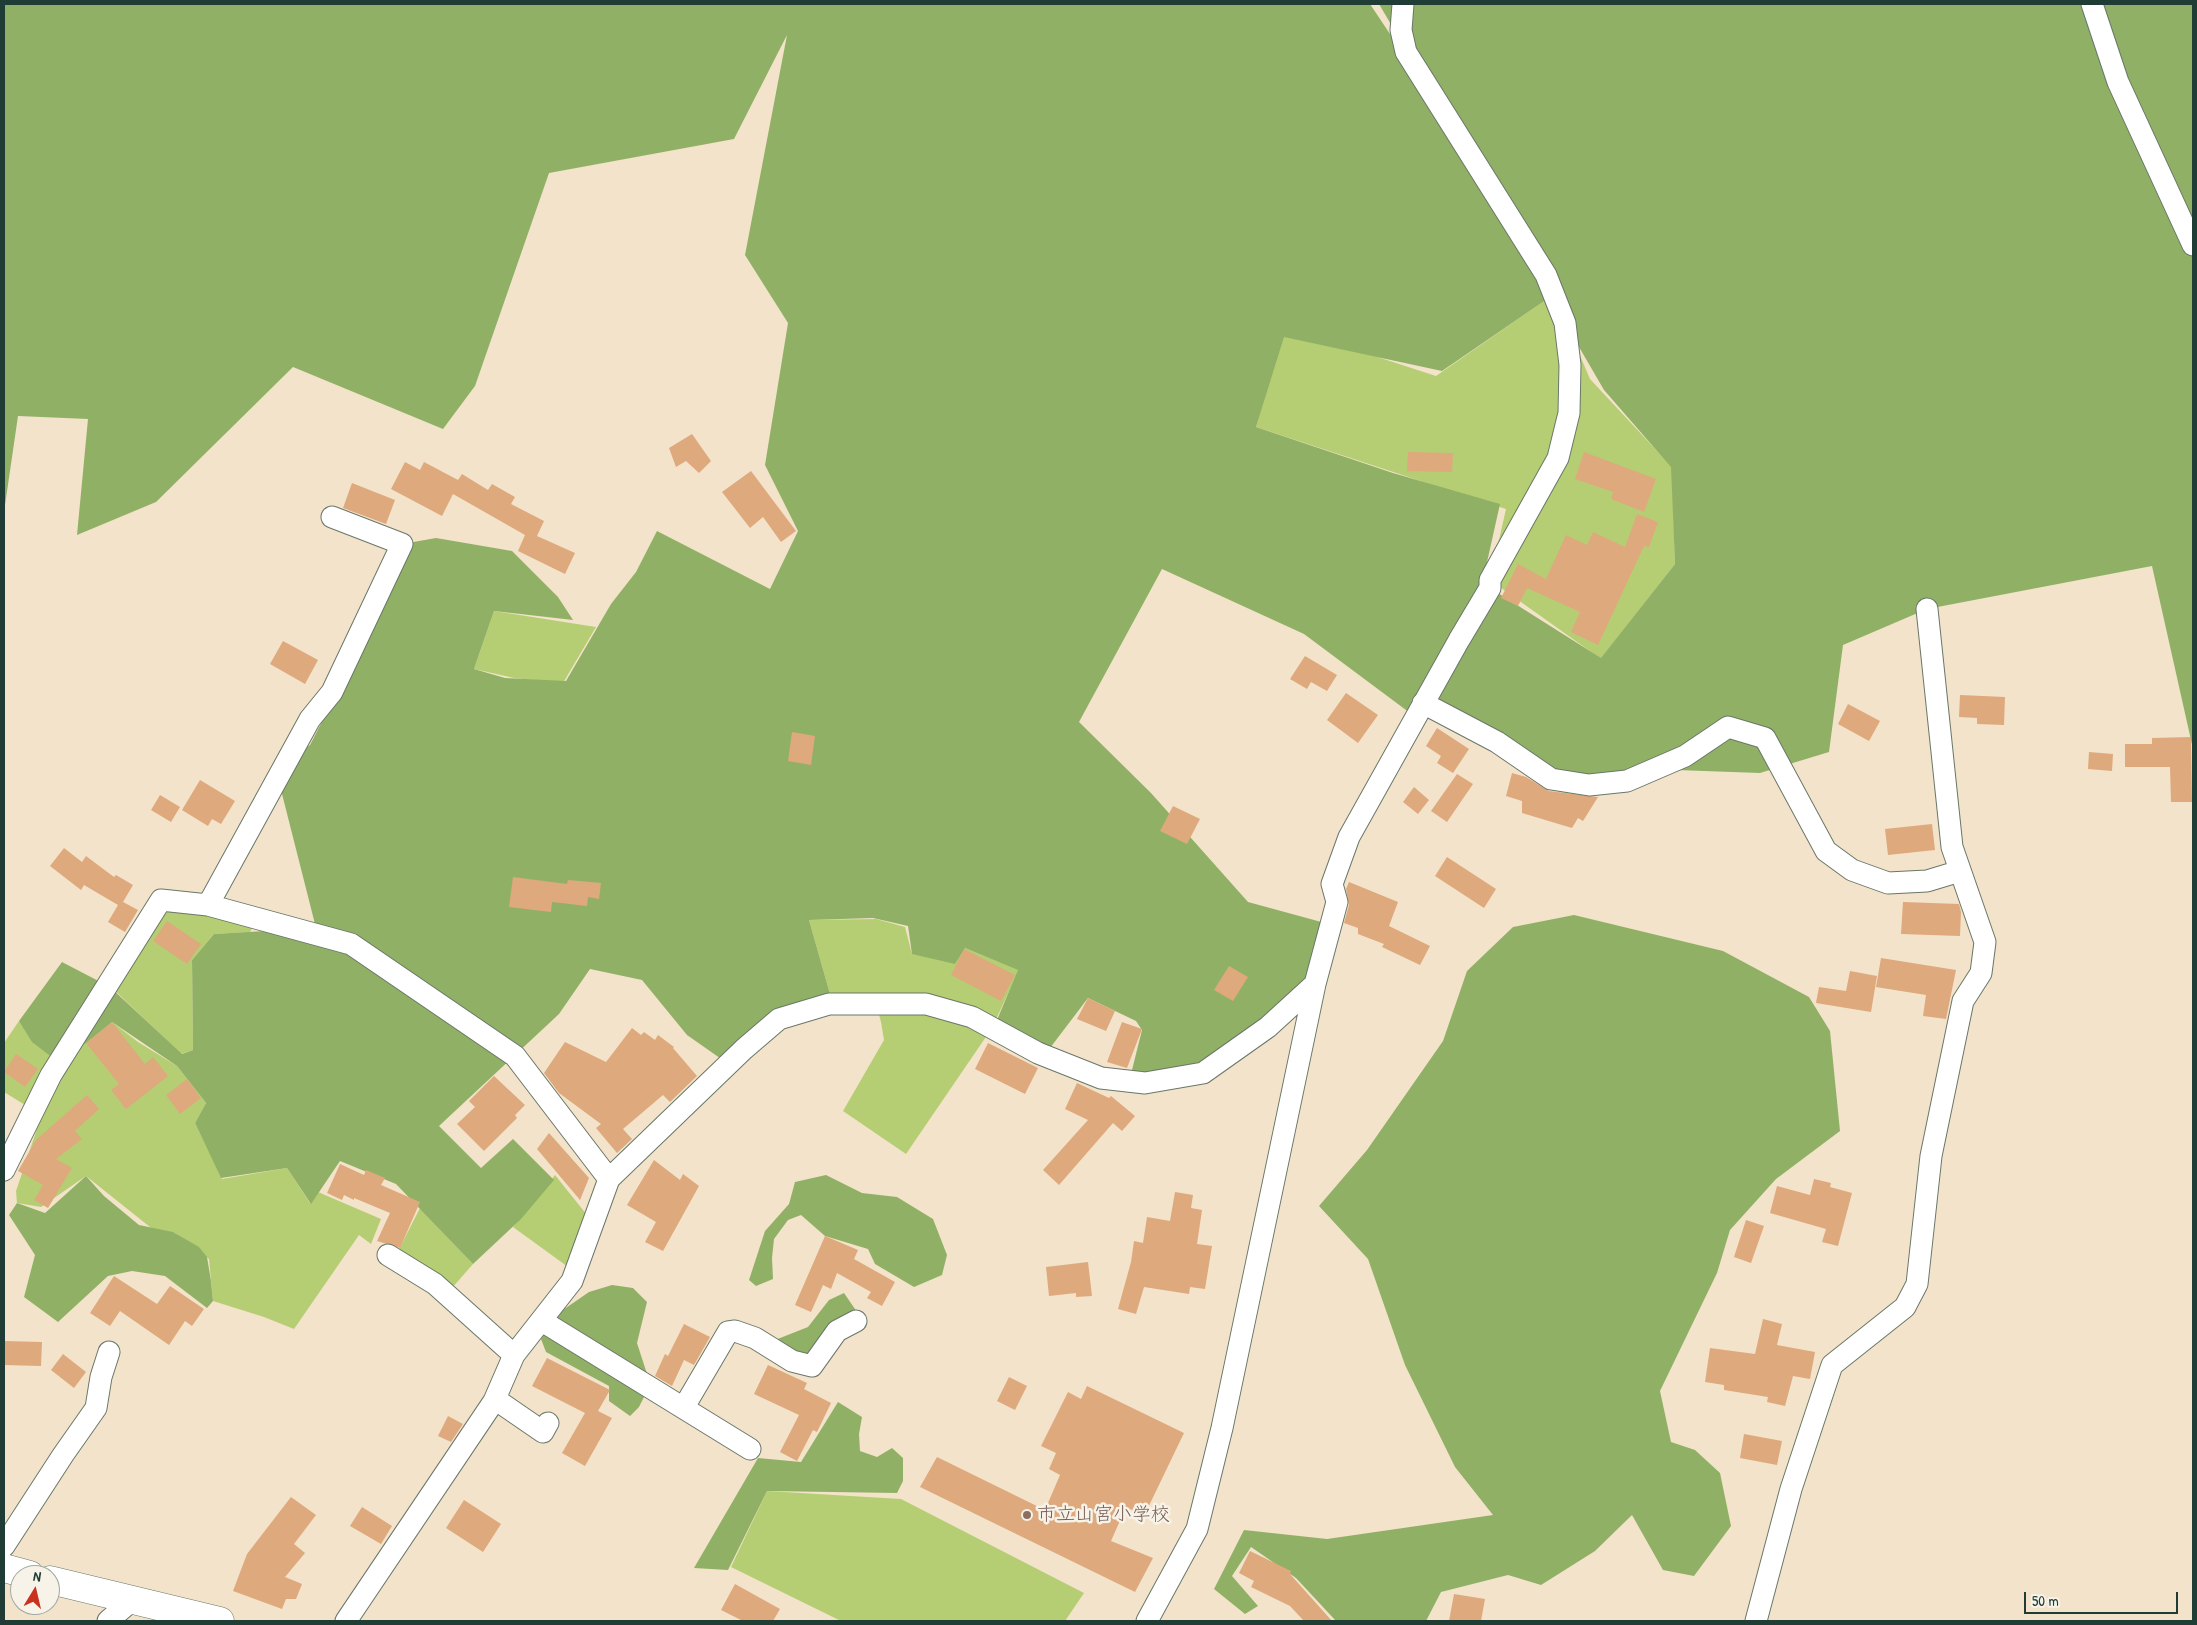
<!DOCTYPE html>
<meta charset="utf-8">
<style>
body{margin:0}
#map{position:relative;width:2197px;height:1625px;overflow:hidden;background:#f3e3ca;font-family:"Patrick Hand",sans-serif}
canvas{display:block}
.frame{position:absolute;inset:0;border:5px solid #1f3d34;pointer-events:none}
.north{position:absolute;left:10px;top:1565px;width:50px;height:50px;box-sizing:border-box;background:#f7f3e8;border:1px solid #a1aaa0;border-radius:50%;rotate:9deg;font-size:14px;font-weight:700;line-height:20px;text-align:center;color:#1f3d34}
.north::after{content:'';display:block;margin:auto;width:18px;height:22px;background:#c8321e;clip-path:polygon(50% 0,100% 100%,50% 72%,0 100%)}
.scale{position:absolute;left:2024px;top:1592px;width:154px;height:22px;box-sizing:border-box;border:2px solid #1f3d34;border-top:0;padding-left:6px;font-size:15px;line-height:18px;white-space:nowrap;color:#1f3d34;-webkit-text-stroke:4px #f7f3e8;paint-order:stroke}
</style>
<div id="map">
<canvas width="2197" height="1625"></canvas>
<div class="frame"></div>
<div class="north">N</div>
<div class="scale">50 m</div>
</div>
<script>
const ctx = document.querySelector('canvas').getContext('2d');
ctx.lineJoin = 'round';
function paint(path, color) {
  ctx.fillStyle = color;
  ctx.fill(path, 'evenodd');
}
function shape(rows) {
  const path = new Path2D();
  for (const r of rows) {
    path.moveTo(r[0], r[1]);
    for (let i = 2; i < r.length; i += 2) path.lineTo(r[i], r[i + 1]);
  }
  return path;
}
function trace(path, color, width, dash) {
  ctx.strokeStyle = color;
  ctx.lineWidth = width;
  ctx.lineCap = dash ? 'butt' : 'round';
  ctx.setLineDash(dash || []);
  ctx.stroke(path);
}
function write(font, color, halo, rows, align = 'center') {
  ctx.font = font + ' "Patrick Hand","Klee One",sans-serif';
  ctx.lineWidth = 5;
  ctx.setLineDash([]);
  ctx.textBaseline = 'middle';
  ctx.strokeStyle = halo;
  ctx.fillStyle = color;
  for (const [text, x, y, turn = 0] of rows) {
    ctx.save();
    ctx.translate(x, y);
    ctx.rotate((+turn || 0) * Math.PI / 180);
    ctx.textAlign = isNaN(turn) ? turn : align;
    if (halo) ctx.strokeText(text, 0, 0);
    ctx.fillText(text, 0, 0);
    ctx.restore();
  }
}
paint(shape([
 [1554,294,1590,379,1672,467,1675,564,1601,659,1490,580,1506,509,1256,427,1282,326,1436,376],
 [494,611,596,627,563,683,514,678,474,669],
 [161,900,257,919,250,932,214,934,192,960,193,1050,181,1054,108,984],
 [876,919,905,927,912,954,965,948,1019,970,992,1028,906,1154,843,1111,884,1040,881,1022,877,1007,832,1001,809,920],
 [19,1021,53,1058,112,1022,138,1042,177,1066,206,1103,195,1123,222,1179,287,1168,310,1203,318,1192,381,1219,371,1244,359,1235,294,1329,264,1317,213,1301,209,1259,175,1233,155,1231,86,1176,41,1207,17,1203,16,1191,37,1129,30,1108,4,1092,4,1043],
 [555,1175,591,1220,575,1272,513,1227],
 [420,1208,473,1264,452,1288,396,1255],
 [767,1491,901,1499,1084,1593,1065,1621,841,1621,731,1567]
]), '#b6ce73');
paint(shape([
 [4,4,1370,4,1444,115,1379,4,2193,4,2193,749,2152,566,1927,609,1843,645,1829,752,1760,773,1648,769,1575,778,1504,746,1429,692,1490,588,1601,658,1675,564,1671,467,1604,390,1550,297,1442,371,1284,337,1256,427,1393,473,1500,504,1481,589,1410,713,1304,634,1162,569,1079,722,1151,793,1248,902,1325,923,1315,984,1203,1073,1130,1078,1142,1030,1136,1021,1088,998,1050,1048,997,1020,1018,970,965,948,955,964,912,954,908,926,873,918,809,920,832,1001,778,1019,727,1063,687,1035,642,980,590,969,559,1014,439,1126,481,1168,513,1139,554,1180,521,1219,473,1264,396,1184,340,1161,311,1204,287,1168,221,1178,195,1123,206,1103,177,1066,112,1022,86,1043,53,1058,32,1042,19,1021,62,962,110,987,182,1054,193,1050,192,960,214,934,316,928,280,786,285,764,310,745,330,706,402,544,436,538,512,551,558,597,573,620,494,611,474,669,505,678,566,681,611,604,636,572,657,531,770,589,798,531,765,465,788,323,745,255,787,35,734,139,549,173,475,386,443,429,293,367,156,502,77,535,88,419,18,416,4,512],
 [1574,915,1723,951,1809,997,1830,1031,1840,1131,1776,1179,1730,1230,1717,1273,1660,1391,1671,1442,1695,1450,1720,1473,1731,1526,1694,1576,1663,1570,1632,1515,1595,1551,1541,1585,1508,1575,1441,1592,1426,1621,1336,1621,1296,1578,1251,1547,1232,1576,1258,1606,1245,1614,1214,1589,1244,1530,1327,1539,1493,1515,1455,1467,1405,1365,1368,1259,1319,1206,1367,1150,1443,1041,1467,971,1513,927],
 [826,1175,862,1193,897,1197,933,1219,947,1255,942,1275,914,1287,875,1264,868,1249,825,1236,801,1215,788,1220,774,1239,772,1258,773,1279,756,1286,749,1280,765,1231,789,1204,795,1182],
 [86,1176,104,1196,139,1225,173,1232,199,1247,207,1257,211,1281,213,1301,207,1308,165,1276,132,1271,108,1276,58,1322,24,1297,35,1255,9,1215,17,1203,45,1213],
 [612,1285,633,1288,647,1302,637,1343,649,1380,648,1389,639,1407,630,1416,609,1401,609,1386,546,1352,541,1339,560,1312,589,1292],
 [844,1293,857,1312,809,1359,770,1342,808,1327,829,1300],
 [838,1402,862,1417,859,1434,860,1451,877,1457,892,1448,903,1458,903,1481,897,1493,767,1491,728,1570,694,1568,758,1458,801,1462]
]), '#90b165');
paint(shape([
 [692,434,711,461,699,473,686,461,676,467,669,448],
 [1408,452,1453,453,1452,472,1407,471],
 [1584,452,1656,479,1644,512,1611,499,1613,492,1575,479],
 [405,462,420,470,424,462,458,480,462,474,488,490,492,484,515,497,511,504,544,521,537,536,575,553,565,574,518,551,525,535,453,494,442,516,391,489],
 [751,471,796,531,781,542,763,517,750,528,722,492],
 [352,483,395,500,386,524,343,508],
 [1637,514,1658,522,1649,547,1644,546,1598,645,1571,632,1580,612,1527,588,1518,606,1501,598,1518,564,1546,579,1566,535,1587,545,1593,532,1625,547],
 [283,641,318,660,305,684,270,664],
 [1305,656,1337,675,1327,691,1311,682,1307,689,1290,679],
 [1346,693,1378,715,1358,743,1327,720],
 [1960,695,2005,697,2004,725,1977,724,1977,718,1959,717],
 [1848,704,1880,721,1869,741,1838,724],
 [1437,728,1469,749,1453,773,1437,763,1441,756,1426,746],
 [792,732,815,736,811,765,788,761],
 [2191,737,2192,802,2171,802,2170,767,2125,767,2125,744,2152,744,2152,738],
 [2089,752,2113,754,2112,771,2088,769],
 [1512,773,1526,777,1549,791,1598,797,1583,821,1578,818,1572,828,1522,813,1522,801,1506,796],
 [1457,774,1473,784,1447,822,1431,811],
 [200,780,235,801,221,824,212,819,208,826,182,810],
 [1414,787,1429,800,1418,814,1403,802],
 [160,795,180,807,171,822,151,810],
 [1173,806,1200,819,1187,844,1160,831],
 [1932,824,1935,850,1888,855,1885,829],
 [64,848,82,862,86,856,114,877,116,875,133,885,123,902,138,910,125,932,108,922,118,905,84,885,81,890,50,866],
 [1447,857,1496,889,1484,908,1435,876],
 [513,877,567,884,568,880,601,883,599,899,588,897,587,906,552,902,551,912,509,907],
 [1349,882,1398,902,1389,926,1430,946,1420,965,1382,947,1384,944,1358,934,1358,928,1344,923,1349,905,1346,889],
 [1903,902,1959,904,1961,912,1960,936,1901,934],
 [167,921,201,944,187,964,153,941],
 [964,949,1015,975,1001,1001,951,975],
 [1881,958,1956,970,1946,1019,1923,1016,1926,995,1876,987],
 [1229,966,1248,977,1233,1001,1214,990],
 [1850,971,1877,976,1871,1012,1816,1003,1819,987,1846,991],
 [1088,998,1115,1011,1106,1031,1077,1019],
 [112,1022,145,1064,153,1057,168,1076,126,1109,111,1090,119,1084,86,1043],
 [1122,1022,1142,1029,1127,1068,1107,1062],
 [632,1028,641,1035,644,1032,655,1040,658,1035,674,1047,673,1048,697,1076,670,1102,663,1095,623,1129,632,1139,617,1153,596,1128,601,1124,559,1093,544,1073,565,1042,606,1062],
 [988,1043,1038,1068,1025,1094,975,1069],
 [16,1054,38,1069,25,1087,4,1072],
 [494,1076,525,1105,515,1115,517,1118,484,1151,457,1124,475,1107,469,1101],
 [187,1079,201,1098,180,1114,166,1095],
 [1077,1083,1109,1098,1111,1096,1135,1116,1122,1131,1113,1123,1059,1185,1043,1170,1088,1120,1065,1109],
 [87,1095,99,1109,75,1131,82,1139,56,1159,72,1168,48,1208,34,1200,43,1185,18,1171,36,1140],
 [549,1133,589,1178,580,1200,537,1149],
 [654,1160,680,1180,683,1174,699,1186,663,1251,645,1242,656,1222,627,1205],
 [340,1164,364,1175,366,1170,385,1178,381,1185,420,1202,400,1248,377,1241,390,1213,354,1198,354,1200,344,1195,342,1200,327,1193],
 [1814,1179,1831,1183,1830,1187,1852,1193,1838,1246,1822,1242,1826,1229,1770,1213,1777,1186,1810,1195],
 [1175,1192,1193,1195,1191,1208,1202,1210,1197,1244,1212,1246,1205,1289,1190,1287,1189,1294,1144,1287,1136,1314,1118,1309,1131,1262,1134,1241,1143,1243,1147,1217,1170,1221],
 [1746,1220,1764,1226,1751,1263,1734,1257],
 [825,1236,858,1250,854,1259,895,1282,882,1306,867,1298,871,1292,837,1273,831,1289,823,1285,811,1312,795,1305],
 [1088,1262,1092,1296,1076,1297,1076,1293,1049,1296,1046,1267],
 [114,1276,157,1304,170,1286,204,1309,192,1326,185,1321,169,1345,120,1311,110,1326,90,1313],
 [1763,1319,1782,1324,1777,1345,1815,1352,1810,1379,1793,1376,1785,1406,1767,1402,1768,1397,1724,1390,1724,1385,1705,1382,1710,1348,1755,1354],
 [684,1324,710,1337,694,1365,684,1360,672,1386,655,1376,665,1354,668,1356],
 [4,1341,42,1342,41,1366,4,1365],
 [63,1354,86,1372,74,1388,51,1370],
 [547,1358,610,1390,598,1411,612,1418,585,1466,562,1453,585,1413,532,1386],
 [768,1365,807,1383,804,1389,831,1403,817,1432,813,1430,797,1461,780,1452,799,1415,754,1394],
 [1009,1377,1027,1386,1015,1410,997,1401],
 [1087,1386,1184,1433,1144,1516,1126,1507,1111,1541,1153,1558,1135,1592,920,1487,937,1457,1045,1510,1060,1475,1049,1469,1056,1453,1041,1446,1068,1392,1081,1399],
 [448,1416,463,1424,451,1442,438,1436],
 [1744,1434,1782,1441,1777,1465,1740,1458],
 [291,1497,316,1515,294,1544,305,1553,285,1577,302,1584,296,1599,286,1599,282,1609,233,1591,247,1554],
 [464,1500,501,1524,483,1552,446,1528],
 [362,1507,392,1526,381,1544,350,1526],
 [1250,1551,1291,1571,1290,1574,1332,1621,1304,1621,1290,1606,1251,1587,1254,1581,1239,1573],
 [735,1584,780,1609,773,1621,743,1621,721,1610],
 [1454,1594,1485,1599,1481,1621,1449,1621]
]), '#dea97c');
const minor = shape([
 [2092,4,2118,82,2193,245],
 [1423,703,1497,742,1551,779,1589,785,1627,781,1685,756,1728,727,1765,738,1826,851,1852,870,1888,883,1927,881,1960,871],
 [208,905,310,719,332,692,402,544,332,517],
 [4,1170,51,1075,161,900,208,905,351,944,515,1056,609,1179],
 [388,1255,435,1284,514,1355],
 [542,1321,750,1449],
 [495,1399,543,1432,548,1423],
 [684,1407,728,1332,735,1331,755,1338,792,1361,812,1366,837,1331,856,1321],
 [4,1546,63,1455,96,1408,101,1377,109,1352],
 [108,1621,131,1601],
 [346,1621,494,1401,514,1355,572,1281,609,1179,744,1049,779,1019,829,1004,926,1004,972,1017,1038,1053,1101,1078,1145,1083,1203,1073,1268,1027,1315,984],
 [1147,1621,1197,1529,1222,1428,1315,984,1337,902,1332,884,1349,837,1459,640,1490,588,1490,580,1558,458,1569,413,1570,365,1565,323,1546,275,1406,52,1401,30,1403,4],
 [1756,1621,1791,1489,1832,1365,1905,1307,1917,1284,1931,1156,1963,1001,1981,973,1985,942,1952,847,1927,609]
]);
const highway = shape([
 [4,1568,30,1575],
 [50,1580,220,1621]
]);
trace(minor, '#697768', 23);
trace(highway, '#697768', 29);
trace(minor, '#fff', 21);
trace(highway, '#fff', 28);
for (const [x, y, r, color] of [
 [1027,1515,5,"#8d6e63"]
]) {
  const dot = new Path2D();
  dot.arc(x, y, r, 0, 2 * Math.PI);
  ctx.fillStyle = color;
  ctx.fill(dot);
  trace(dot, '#f7f3e8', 2);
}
write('19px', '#785e54', '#f7f3e8', [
 ["市立山宮小学校",1037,1515]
], 'left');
</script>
